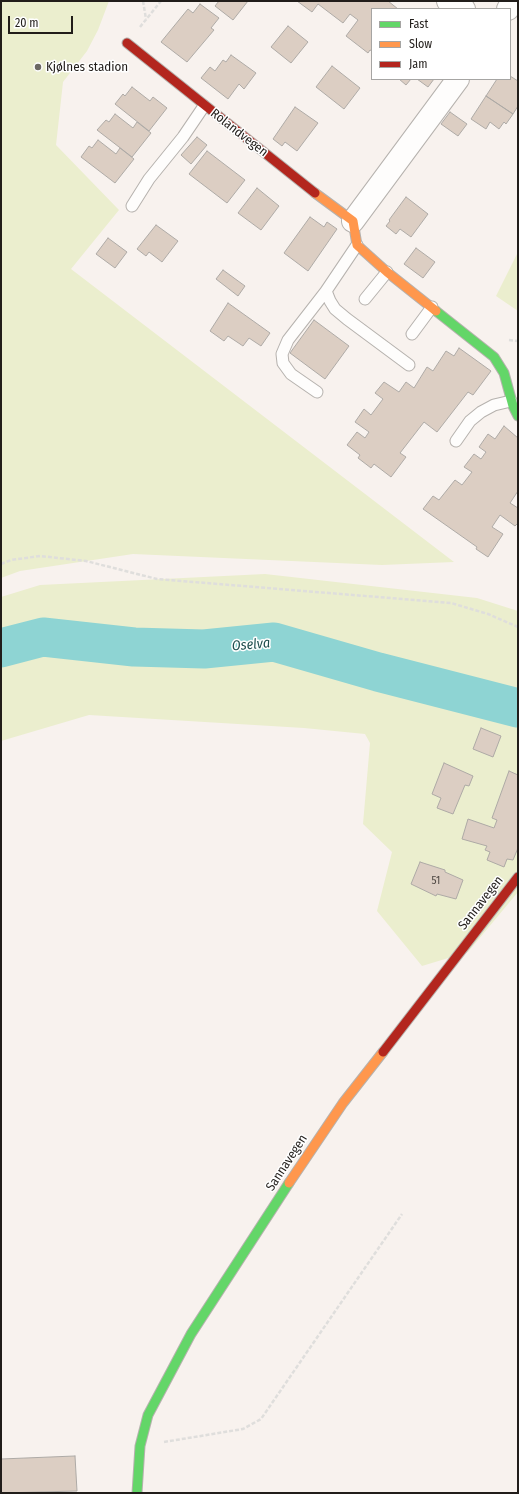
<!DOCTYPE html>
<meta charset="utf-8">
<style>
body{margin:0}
#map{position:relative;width:519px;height:1494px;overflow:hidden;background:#f8f2ee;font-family:"Fira Sans Condensed",sans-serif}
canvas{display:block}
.frame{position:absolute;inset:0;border:2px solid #211d1a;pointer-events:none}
.legend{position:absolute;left:371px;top:8px;width:140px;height:72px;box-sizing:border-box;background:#fff;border:1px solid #a6a5a3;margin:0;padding:5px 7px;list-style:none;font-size:12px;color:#211d1a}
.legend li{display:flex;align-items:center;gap:8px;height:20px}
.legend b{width:20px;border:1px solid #a6a5a3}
.scale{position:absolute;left:8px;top:16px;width:65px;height:18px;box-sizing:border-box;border:2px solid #211d1a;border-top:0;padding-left:5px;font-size:12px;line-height:14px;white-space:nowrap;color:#211d1a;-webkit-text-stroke:3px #fff;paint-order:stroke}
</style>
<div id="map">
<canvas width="519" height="1494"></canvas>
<div class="frame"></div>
<ul class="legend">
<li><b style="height:5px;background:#63d668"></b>Fast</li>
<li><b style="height:5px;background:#ff974d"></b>Slow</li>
<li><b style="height:5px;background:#b3261e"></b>Jam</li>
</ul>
<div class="scale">20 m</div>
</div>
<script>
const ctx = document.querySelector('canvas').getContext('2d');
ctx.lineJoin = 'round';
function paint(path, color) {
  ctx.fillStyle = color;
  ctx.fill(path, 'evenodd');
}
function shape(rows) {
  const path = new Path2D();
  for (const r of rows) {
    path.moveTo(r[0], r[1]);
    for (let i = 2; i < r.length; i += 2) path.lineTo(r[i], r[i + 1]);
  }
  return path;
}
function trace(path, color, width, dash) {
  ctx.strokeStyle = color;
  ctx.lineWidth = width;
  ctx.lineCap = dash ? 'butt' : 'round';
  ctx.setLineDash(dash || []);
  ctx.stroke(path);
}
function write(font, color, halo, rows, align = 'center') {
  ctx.font = font + ' "Fira Sans Condensed",sans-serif';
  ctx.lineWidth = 3;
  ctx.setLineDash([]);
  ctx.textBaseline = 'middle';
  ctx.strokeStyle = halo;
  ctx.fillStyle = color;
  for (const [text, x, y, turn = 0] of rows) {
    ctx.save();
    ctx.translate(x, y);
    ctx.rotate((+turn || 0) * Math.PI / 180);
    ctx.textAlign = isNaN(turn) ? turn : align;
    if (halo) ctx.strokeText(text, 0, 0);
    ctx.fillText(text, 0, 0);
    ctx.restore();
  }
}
paint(shape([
 [1,1,109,1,98,30,87,51,63,82,56,145,119,210,71,269,454,562,382,565,133,554,20,571,1,578],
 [518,252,518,311,496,296],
 [265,574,477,598,518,611,518,892,468,952,422,966,377,911,392,852,363,824,370,743,365,734,304,728,89,715,1,741,1,597,40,585]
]), '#ebeece');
trace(shape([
 [1,648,43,637,134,647,204,649,274,642,378,672,518,708]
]), '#8ed4d3', 39);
const building = shape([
 [219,1,248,1,233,20,215,6,219,1],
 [297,1,388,1,398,9,372,9,372,51,370,50,368,53,346,36,358,20,350,14,343,23,318,4,312,12,297,1],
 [200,4,219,18,211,28,214,30,187,62,161,42,188,9,193,13,200,4],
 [288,26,308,42,291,63,271,47,288,26],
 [231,55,256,73,244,89,239,84,228,99,201,78,210,67,215,71,223,60,226,62,231,55],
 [332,66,360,88,344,109,316,87,332,66],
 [510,76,518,81,518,106,513,114,486,96,497,79,510,79,510,76],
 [399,79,411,79,406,85,399,79],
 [417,79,434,79,428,87,417,79],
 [132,87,150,101,153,97,167,108,149,131,115,104,123,94,125,96,132,87],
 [486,96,513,114,506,124,504,122,499,129,490,122,486,129,471,119,486,96],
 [295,107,318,123,297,151,285,142,282,146,273,139,295,107],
 [450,112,467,124,458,136,441,124,450,112],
 [115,114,133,128,137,122,151,133,132,157,97,130,106,120,109,122,115,114],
 [197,137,207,145,191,164,181,155,197,137],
 [98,140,116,154,120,148,134,159,115,183,81,157,89,146,92,148,98,140],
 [207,151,245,180,227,203,189,174,207,151],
 [257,188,279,206,261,230,238,213,257,188],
 [406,197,428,214,411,237,400,229,396,234,386,226,390,221,389,220,406,197],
 [310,217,324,227,327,222,337,229,308,271,284,253,310,217],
 [156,225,178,241,162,262,149,252,146,256,137,249,156,225],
 [108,238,127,252,115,268,96,254,108,238],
 [416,248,435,262,423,278,404,264,416,248],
 [223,270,245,286,238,296,216,279,223,270],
 [228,303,270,333,261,346,249,338,243,346,228,336,224,341,210,331,228,303],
 [314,320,349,346,325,379,290,353,314,320],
 [459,348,491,371,473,395,468,392,437,432,424,422,400,453,406,457,391,477,374,464,371,468,358,458,360,455,347,445,357,432,365,438,369,432,355,422,364,409,371,415,383,399,375,393,384,382,399,392,406,382,414,388,427,367,433,371,446,351,454,356,459,348],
 [504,426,518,438,518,491,510,503,518,508,518,523,515,526,500,515,492,527,503,534,488,557,476,549,477,547,423,509,433,496,439,500,455,480,462,485,472,472,464,467,474,454,481,459,486,452,479,447,488,434,495,439,504,426],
 [481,728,501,736,493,757,473,749,481,728],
 [444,763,473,776,469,786,465,785,453,814,437,808,441,798,432,794,444,763],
 [509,771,518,775,518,848,513,860,507,859,504,867,487,860,490,852,485,850,487,846,462,839,468,819,494,828,497,820,492,818,509,771],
 [420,862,445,870,445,872,463,880,456,899,437,894,436,896,411,884,420,862],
 [75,1456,77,1491,1,1493,1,1459,75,1456]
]);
paint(building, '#dccec3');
trace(building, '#aeaaa6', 1);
const lane = shape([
 [132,206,149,179,183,137,204,106],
 [357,245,326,291,330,301,335,309,347,319,409,365],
 [365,299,387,272],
 [412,334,432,307],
 [317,392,291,374,283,363,282,354,288,340,326,291],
 [456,441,470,421,481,412,494,405,511,401]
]);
const street = shape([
 [448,1,464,9],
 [508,9,513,1],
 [353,221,458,79]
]);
const fast = shape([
 [436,311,494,357,504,373,513,406,518,416],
 [137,1493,140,1446,148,1415,191,1334,289,1183]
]);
const slow = shape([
 [315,193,353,221,357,245,387,272,436,311],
 [289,1183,343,1103,383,1052]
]);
const jam = shape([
 [127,43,315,193],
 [383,1052,518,877]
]);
trace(lane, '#b6b2ae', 13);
trace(street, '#b6b2ae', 24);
trace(fast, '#b6b2ae', 11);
trace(slow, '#b6b2ae', 11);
trace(jam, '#b6b2ae', 11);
trace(shape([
 [143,1,146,19],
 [140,27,161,1],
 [509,340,518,341],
 [1,564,11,560,40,556,86,561,157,579,451,603,488,614,518,627],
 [164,1442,243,1429,261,1419,402,1214]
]), '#dfdedc', 2.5, [4, 2]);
trace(lane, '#fefdfc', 11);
trace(street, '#fefdfc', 22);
trace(fast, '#63d668', 9);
trace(slow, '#ff974d', 9);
trace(jam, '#b3261e', 9);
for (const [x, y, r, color] of [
 [38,67,4,"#6c6864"]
]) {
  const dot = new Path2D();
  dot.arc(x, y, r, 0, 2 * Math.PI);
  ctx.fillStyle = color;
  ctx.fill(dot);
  trace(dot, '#fff', 1.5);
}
write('11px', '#504944', null, [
 ["51",436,881]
]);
write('13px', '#211d1a', '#fff', [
 ["Kjølnes stadion",46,67]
], 'left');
write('13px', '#211d1a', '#fff', [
 ["Rolandvegen",239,133,38],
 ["Sannavegen",481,903,-52],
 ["Sannavegen",287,1163,-57]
]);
write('italic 14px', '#1f4e4e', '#fff', [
 ["Oselva",251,645,-5]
]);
</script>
